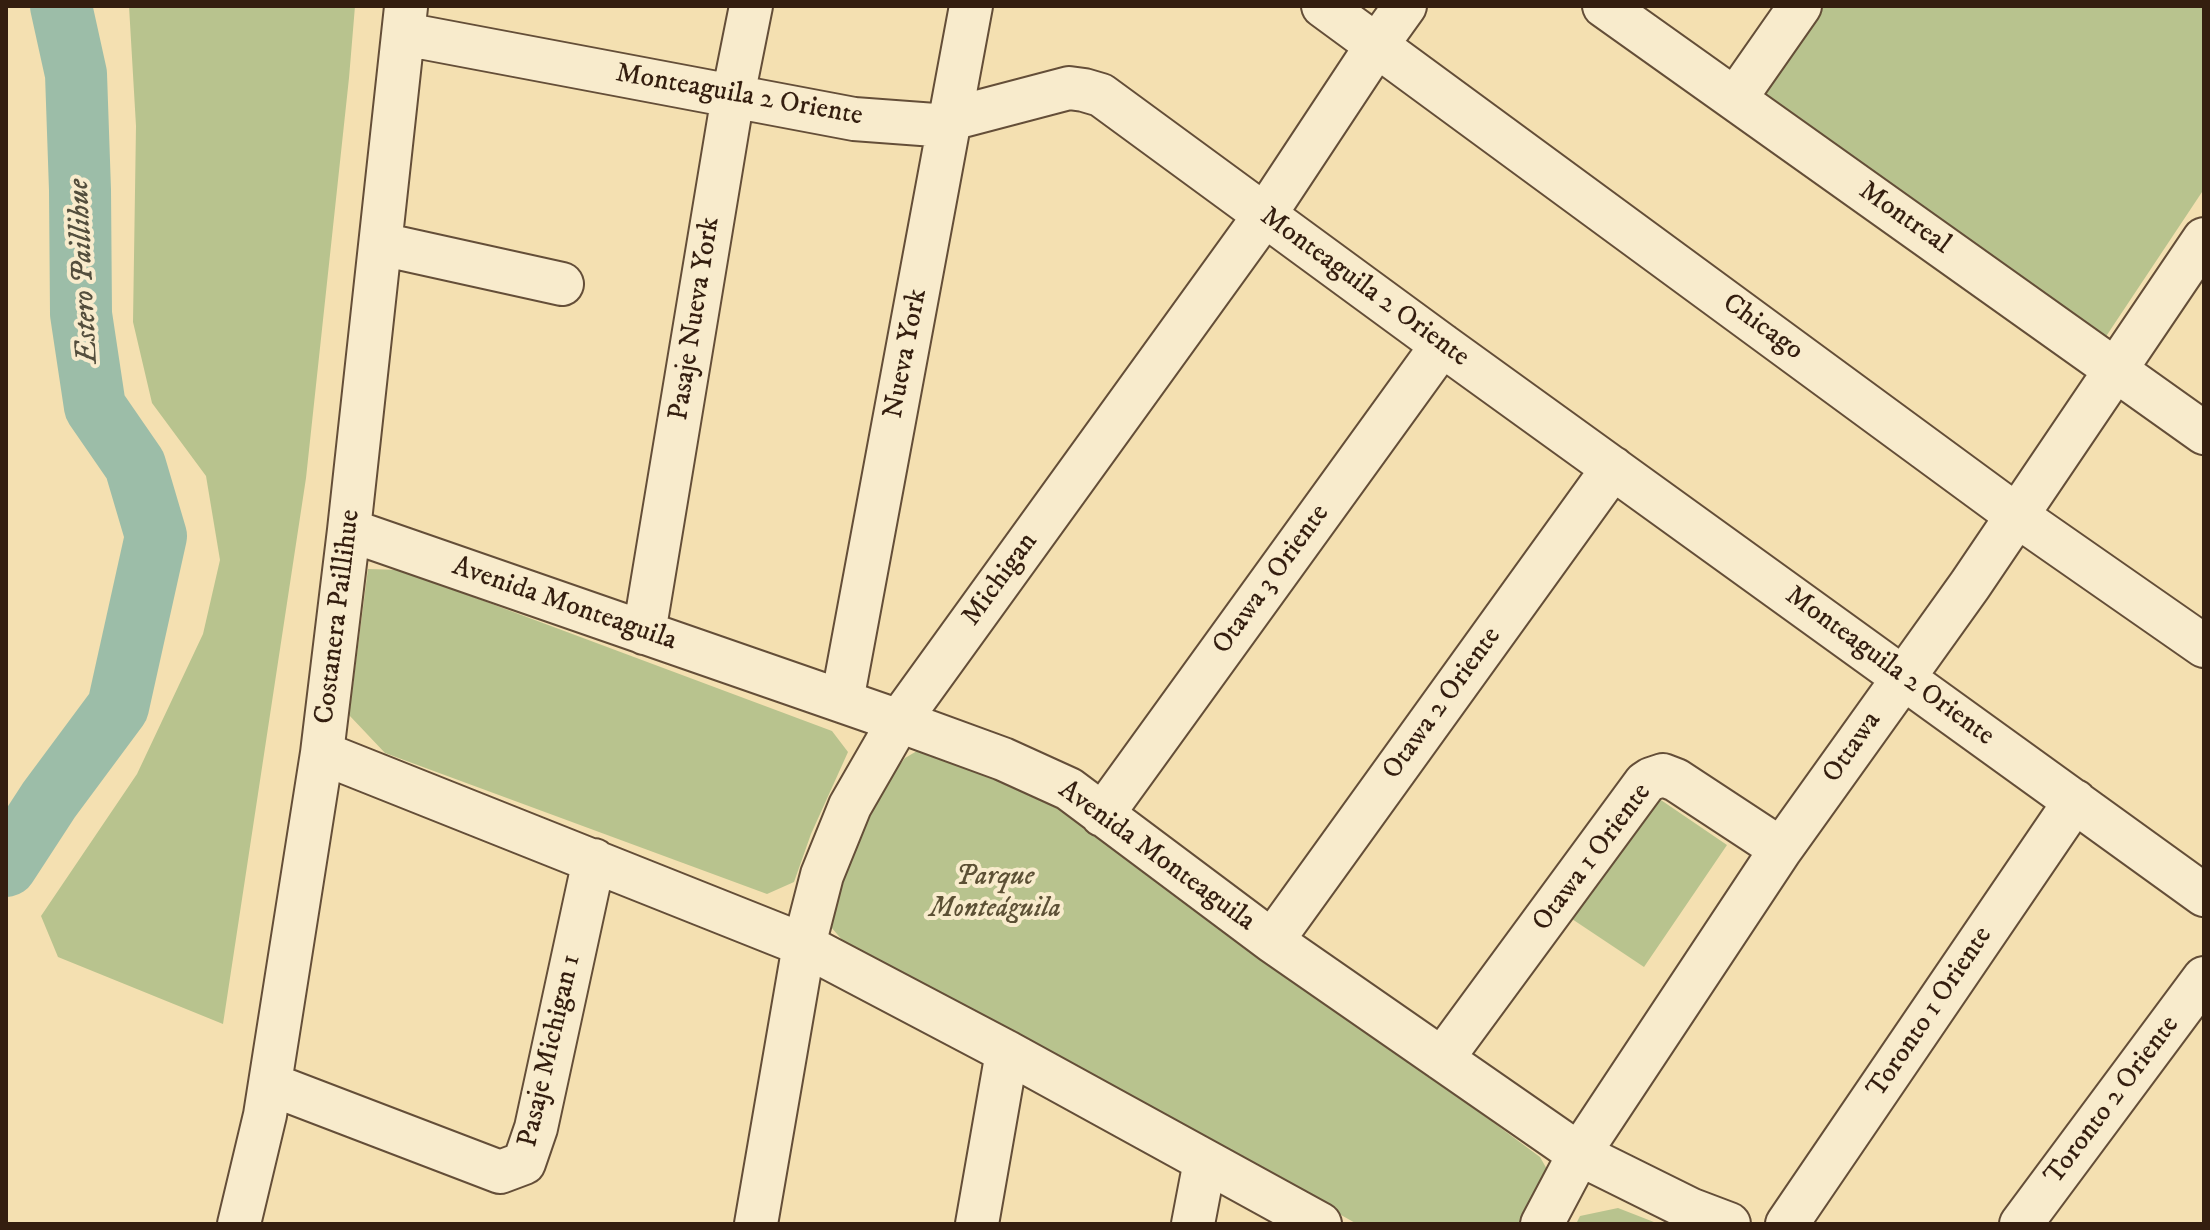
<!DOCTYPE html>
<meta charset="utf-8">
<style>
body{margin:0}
#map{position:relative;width:2210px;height:1230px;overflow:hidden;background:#f4e0b1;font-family:"IM FELL DW Pica",serif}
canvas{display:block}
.frame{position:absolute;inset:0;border:8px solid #341e0f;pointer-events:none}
</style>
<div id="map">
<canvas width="2210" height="1230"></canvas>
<div class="frame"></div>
</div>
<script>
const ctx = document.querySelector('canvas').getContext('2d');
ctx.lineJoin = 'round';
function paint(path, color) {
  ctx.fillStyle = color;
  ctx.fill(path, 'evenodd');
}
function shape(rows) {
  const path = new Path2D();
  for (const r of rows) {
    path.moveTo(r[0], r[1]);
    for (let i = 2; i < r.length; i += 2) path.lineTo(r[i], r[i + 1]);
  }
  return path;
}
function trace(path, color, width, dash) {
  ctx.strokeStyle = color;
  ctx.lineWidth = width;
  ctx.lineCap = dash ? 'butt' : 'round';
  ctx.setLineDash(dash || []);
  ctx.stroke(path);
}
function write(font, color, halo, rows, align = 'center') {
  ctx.font = font + ' "IM FELL DW Pica",serif';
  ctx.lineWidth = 8;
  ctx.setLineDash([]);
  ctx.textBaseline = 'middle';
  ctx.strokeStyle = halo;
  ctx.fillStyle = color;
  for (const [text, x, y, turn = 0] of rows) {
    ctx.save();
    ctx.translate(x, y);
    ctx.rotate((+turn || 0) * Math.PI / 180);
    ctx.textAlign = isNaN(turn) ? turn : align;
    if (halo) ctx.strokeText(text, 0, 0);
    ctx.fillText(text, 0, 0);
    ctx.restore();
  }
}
paint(shape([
 [129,6,355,6,349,78,306,478,223,1024,58,957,41,916,137,774,203,634,220,560,206,476,152,403,133,322,136,126],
 [1821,6,2204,6,2204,189,2101,344,1760,94],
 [368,569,401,570,832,731,848,752,811,834,794,882,767,894,385,753,349,715],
 [917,751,932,753,1067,807,1540,1157,1548,1171,1527,1224,1357,1224,1015,1031,843,941,831,927,829,918,866,809,905,758],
 [1655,796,1727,845,1644,967,1572,919],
 [1618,1208,1659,1224,1576,1224,1580,1216]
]), '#b8c38e');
trace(shape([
 [6,866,49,800,118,707,156,536,135,465,95,407,81,314,80,190,76,74,61,6]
]), '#9cbda8', 62);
const street = shape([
 [1323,6,2016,515,2204,646],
 [1604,6,2204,433],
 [404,34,854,119,935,125,951,119,1069,88,1084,90,1101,95,1442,345,2204,895],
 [1735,99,1800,6],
 [381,244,562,284],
 [349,530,899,721,1003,759,1069,789,1272,941,1579,1154,1692,1210,1729,1224],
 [644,633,733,96,751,6],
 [842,701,971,6],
 [322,753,804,945,1007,1052,1320,1224],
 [1102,815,1442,345],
 [1272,941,1613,468],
 [1442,1059,1645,783,1651,779,1663,775,1676,780,1781,849],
 [270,1084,500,1172,524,1163,536,1128,594,860],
 [239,1224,265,1115,322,753,349,530,406,7],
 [756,1224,804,945,822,875,850,806,899,721,1264,216,1377,45,1405,6],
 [977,1224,1007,1052],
 [1193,1224,1205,1161],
 [1542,1224,1579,1154,1781,849,1970,585,2204,239],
 [1787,1224,2075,801],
 [2021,1224,2204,978]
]);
trace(street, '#644e38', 46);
trace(street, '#f8ebcc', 42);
write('28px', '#341e0f', '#f8ebcc', [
 ["Monteaguila 2 Oriente",739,96,10],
 ["Montreal",1904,219,35],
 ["Monteaguila 2 Oriente",1364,288,36],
 ["Pasaje Nueva York",696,319,-81],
 ["Chicago",1762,328,36],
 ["Nueva York",907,354,-79],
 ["Michigan",1001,580,-54],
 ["Otawa 3 Oriente",1272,580,-54],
 ["Avenida Monteaguila",564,605,19],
 ["Costanera Paillihue",339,617,-83],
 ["Monteaguila 2 Oriente",1889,667,36],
 ["Otawa 2 Oriente",1443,704,-54],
 ["Ottawa",1853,748,-55],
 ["Avenida Monteaguila",1156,857,36],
 ["Otawa 1 Oriente",1593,858,-53],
 ["Toronto 1 Oriente",1931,1013,-56],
 ["Pasaje Michigan 1",551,1051,-77],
 ["Toronto 2 Oriente",2113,1101,-53]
]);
write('italic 28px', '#5c5035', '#f8ebcc', [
 ["Parque",995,878],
 ["Monteáguila",995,910]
]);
write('italic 30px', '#534e3d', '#f8ebcc', [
 ["Estero Paillihue",85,271,-93]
]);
</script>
